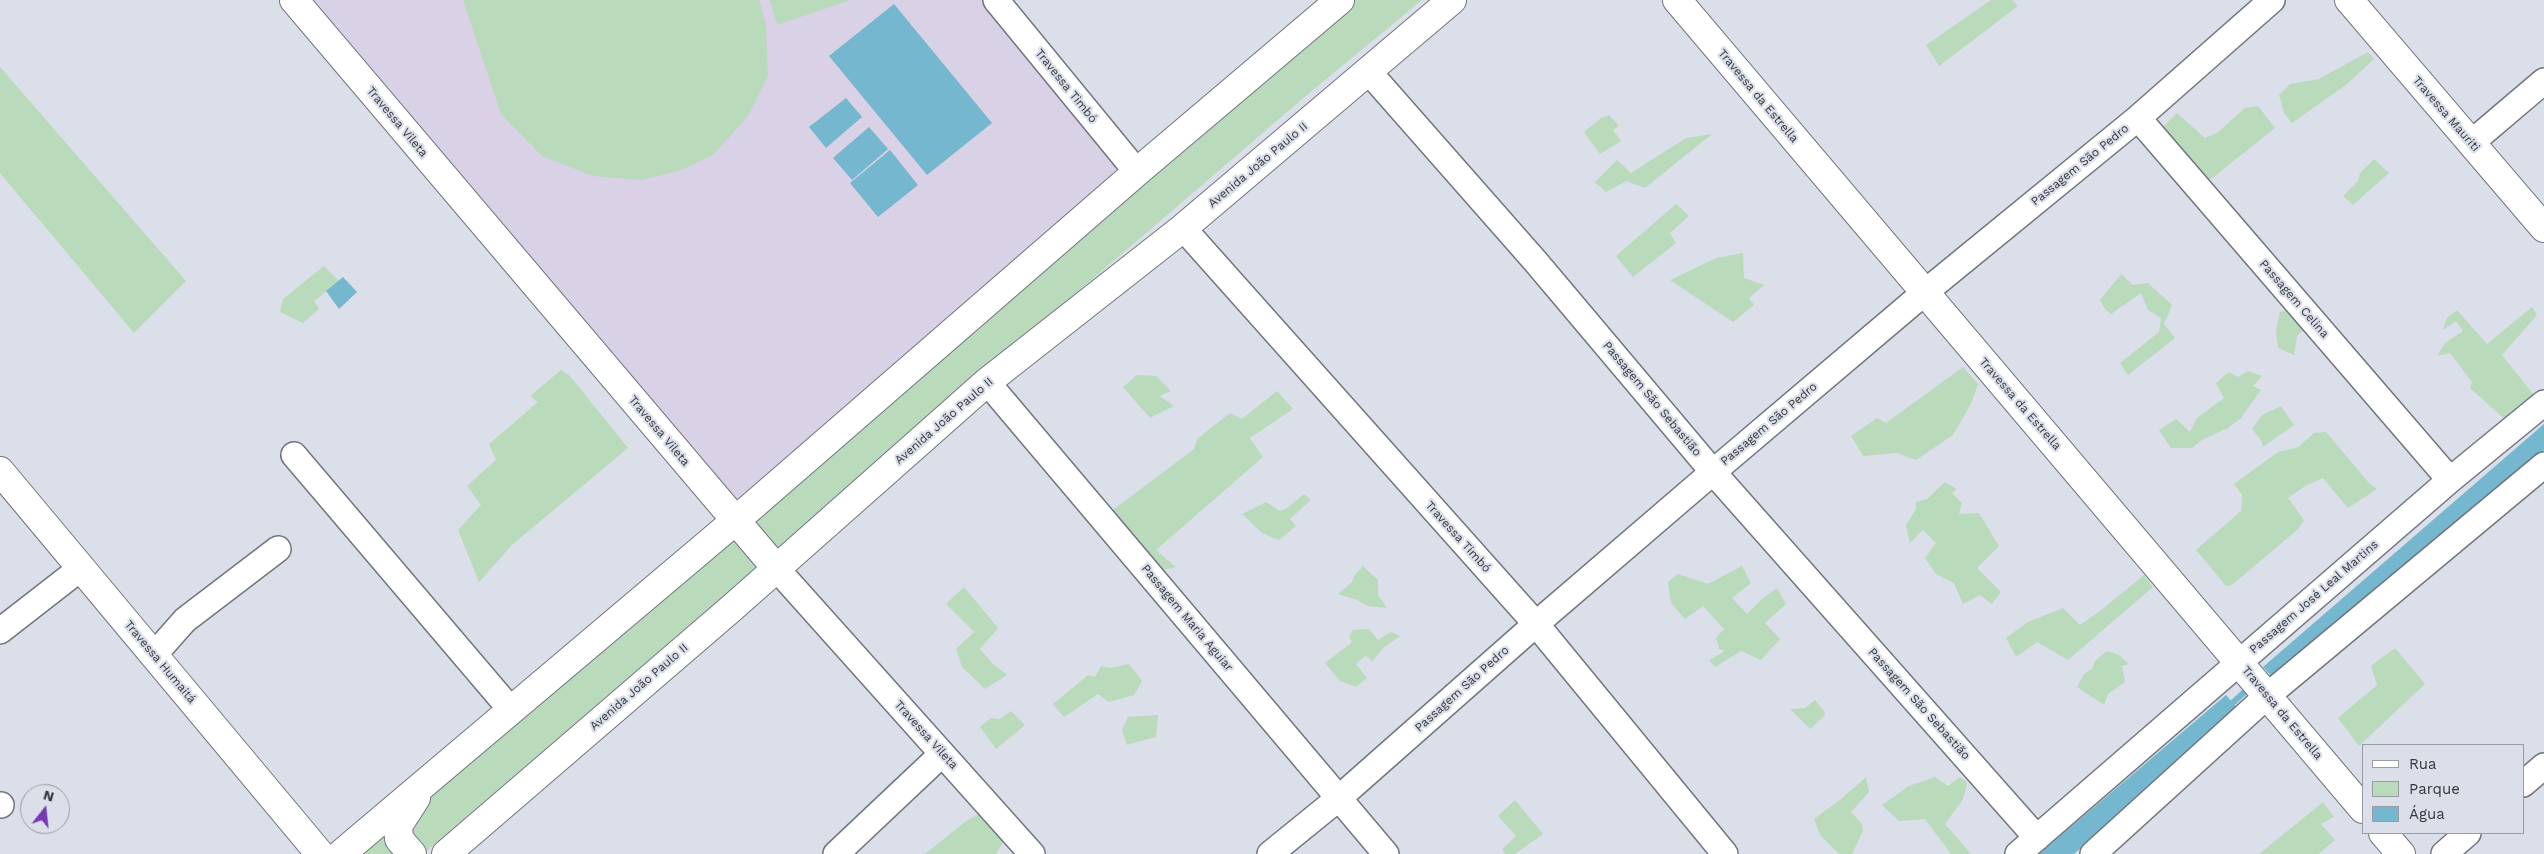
<!DOCTYPE html>
<meta charset="utf-8">
<style>
body{margin:0}
#map{position:relative;width:2544px;height:854px;overflow:hidden;background:#dadfe9;font-family:"Work Sans",sans-serif}
canvas{display:block}
.legend{position:absolute;left:2362px;top:744px;width:162px;height:90px;box-sizing:border-box;background:#dadfe9;border:1px solid #989ca3;margin:0;padding:6px 9px;list-style:none;font-size:15px;color:#35373b}
.legend li{display:flex;align-items:center;gap:10px;height:25px}
.legend b{width:25px;border:1px solid #989ca3}
.north{position:absolute;left:20px;top:784px;width:50px;height:50px;box-sizing:border-box;background:#dadfe9;border:1px solid #989ca3;border-radius:50%;rotate:16deg;font-size:14px;font-weight:700;line-height:20px;text-align:center;color:#35373b}
.north::after{content:'';display:block;margin:auto;width:18px;height:22px;background:#763bb1;clip-path:polygon(50% 0,100% 100%,50% 72%,0 100%)}
</style>
<div id="map">
<canvas width="2544" height="854"></canvas>
<ul class="legend">
<li><b style="height:6px;background:#fff"></b>Rua</li>
<li><b style="height:14px;background:#badabc"></b>Parque</li>
<li><b style="height:14px;background:#74b7ce"></b>Água</li>
</ul>
<div class="north">N</div>
</div>
<script>
const ctx = document.querySelector('canvas').getContext('2d');
ctx.lineJoin = 'round';
function paint(path, color) {
  ctx.fillStyle = color;
  ctx.fill(path, 'evenodd');
}
function shape(rows) {
  const path = new Path2D();
  for (const r of rows) {
    path.moveTo(r[0], r[1]);
    for (let i = 2; i < r.length; i += 2) path.lineTo(r[i], r[i + 1]);
  }
  return path;
}
function trace(path, color, width, dash) {
  ctx.strokeStyle = color;
  ctx.lineWidth = width;
  ctx.lineCap = dash ? 'butt' : 'round';
  ctx.setLineDash(dash || []);
  ctx.stroke(path);
}
function write(font, color, halo, rows, align = 'center') {
  ctx.font = font + ' "Work Sans",sans-serif';
  ctx.lineWidth = 4.5;
  ctx.setLineDash([]);
  ctx.textBaseline = 'middle';
  ctx.strokeStyle = halo;
  ctx.fillStyle = color;
  for (const [text, x, y, turn = 0] of rows) {
    ctx.save();
    ctx.translate(x, y);
    ctx.rotate((+turn || 0) * Math.PI / 180);
    ctx.textAlign = isNaN(turn) ? turn : align;
    if (halo) ctx.strokeText(text, 0, 0);
    ctx.fillText(text, 0, 0);
    ctx.restore();
  }
}
paint(shape([
 [294,0,983,0,1120,166,907,372,735,521]
]), '#d9d1e6');
paint(shape([
 [463,0,759,0,766,24,768,76,748,116,713,155,681,170,641,180,593,176,542,156,501,114],
 [770,0,851,0,777,25],
 [1354,0,1422,0,1308,94,423,854,354,854],
 [1991,0,2012,0,2018,6,1939,66,1926,45],
 [2368,52,2374,59,2347,84,2292,123,2284,113,2279,95,2290,84,2319,79],
 [0,67,186,281,134,333,0,173],
 [2258,106,2275,128,2211,179,2206,179,2162,128,2177,113,2205,138,2217,133,2245,108],
 [1609,115,1619,126,1613,130,1621,141,1600,154,1584,132,1601,118],
 [1712,134,1645,188,1626,181,1606,192,1595,182,1617,160,1631,173,1686,138],
 [2374,159,2389,173,2353,205,2343,196,2358,181,2360,173],
 [1676,204,1689,216,1670,233,1676,243,1633,277,1616,256],
 [1743,253,1744,278,1764,285,1749,298,1754,305,1733,322,1670,280,1716,258],
 [324,266,339,281,314,301,319,309,303,323,280,312,283,299],
 [2121,274,2133,285,2148,283,2172,305,2164,324,2175,338,2128,375,2120,363,2159,332,2161,318,2148,310,2141,293,2111,314,2105,309,2100,300],
 [2532,307,2537,315,2502,355,2534,395,2510,424,2470,388,2472,382,2450,353,2437,356,2445,343,2463,331,2456,321,2443,330,2447,318,2457,310,2487,344],
 [2295,309,2306,327,2297,336,2294,355,2278,348,2276,331,2280,312],
 [1963,367,1978,384,1971,404,1953,435,1916,460,1897,453,1863,456,1851,436,1877,418,1886,423],
 [561,370,570,376,628,448,512,545,479,582,458,530,481,505,467,486,496,460,489,444,538,402,530,396],
 [2248,371,2262,376,2253,386,2261,390,2241,418,2228,428,2202,440,2192,448,2171,448,2159,430,2176,419,2190,432,2197,418,2224,398,2216,383,2229,372,2238,377],
 [1137,375,1156,376,1171,391,1160,396,1174,406,1150,418,1123,387],
 [1277,391,1293,409,1250,438,1263,457,1156,550,1176,567,1155,572,1106,515,1194,449,1197,439,1230,413,1242,419],
 [2281,406,2294,425,2263,447,2261,440,2252,429,2262,415],
 [2326,432,2369,483,2377,489,2348,508,2323,478,2305,486,2288,498,2304,520,2298,529,2232,585,2226,586,2196,550,2241,511,2242,495,2234,484,2278,452,2298,447,2314,433],
 [1945,482,1957,489,1952,493,1962,503,1959,514,1979,513,1999,546,1977,568,2001,592,1992,604,1980,595,1963,604,1954,583,1936,574,1925,558,1936,543,1923,530,1910,543,1906,525,1916,509,1916,502,1927,499],
 [1304,494,1311,500,1290,519,1296,526,1279,540,1262,533,1242,514,1266,502,1280,511,1287,508],
 [1363,566,1378,580,1378,595,1387,608,1368,606,1357,600,1338,594,1352,582,1354,576],
 [1742,566,1751,583,1732,598,1747,614,1763,598,1777,588,1786,604,1765,623,1780,639,1761,660,1741,651,1715,667,1709,660,1725,651,1719,649,1716,638,1724,629,1703,606,1685,619,1671,603,1668,582,1678,574,1708,584],
 [2144,575,2153,587,2068,660,2037,642,2016,657,2006,638,2028,622,2063,608,2080,625,2100,611],
 [964,587,998,628,980,649,993,664,1007,675,985,689,962,667,956,649,974,632,946,604],
 [1369,629,1378,640,1391,632,1400,636,1383,648,1372,662,1366,655,1356,664,1367,678,1356,687,1340,681,1325,663,1352,642,1349,637,1353,630],
 [2395,648,2425,684,2359,746,2338,718,2377,685,2371,666],
 [2107,651,2119,655,2129,664,2122,666,2125,682,2108,694,2104,705,2077,687,2084,674,2092,669,2095,661],
 [1129,664,1142,681,1134,695,1109,702,1098,694,1064,717,1053,704,1088,675,1095,677,1101,666,1110,668],
 [1815,700,1825,712,1824,716,1810,729,1790,709,1805,708],
 [1011,711,1025,725,996,749,980,727,991,718,1000,719],
 [1158,715,1156,737,1127,745,1122,730,1128,717],
 [1866,777,1869,792,1851,812,1862,824,1863,831,1852,854,1839,854,1820,835,1814,819,1841,799],
 [1935,777,1948,786,1960,777,1967,783,1963,799,1945,824,1971,854,1951,854,1925,819,1899,821,1882,805,1909,786],
 [1515,800,1543,834,1515,854,1505,854,1502,849,1516,836,1498,816],
 [2323,802,2334,817,2321,824,2335,840,2319,854,2259,854],
 [985,810,1007,836,996,854,925,854,965,822]
]), '#badabc');
paint(shape([
 [894,4,992,123,927,175,829,56],
 [846,98,862,117,826,148,809,127],
 [869,127,888,149,852,180,833,158],
 [890,150,918,185,878,217,850,183],
 [343,277,357,292,339,309,326,291],
 [2544,424,2544,450,2276,681,2263,667],
 [2226,695,2240,711,2074,854,2039,854]
]), '#74b7ce');
trace(shape([
 [2227,708,2251,686]
]), '#74b7ce', 6);
const street = shape([
 [996,0,1137,172],
 [1368,71,1536,262,1713,472,2037,838],
 [2138,118,2450,480],
 [2471,143,2544,81],
 [1183,228,1536,624,1725,854],
 [987,382,1386,854],
 [294,455,511,710],
 [776,568,1032,854],
 [0,631,81,568],
 [154,655,185,620,278,549],
 [2523,784,2544,766],
 [0,805,1,805],
 [836,854,942,754],
 [1270,854,1339,798,1536,624,1713,472,1924,293,2138,118,2272,0],
 [2018,854,2450,480,2544,403],
 [2093,854,2267,696,2544,465],
 [2444,854,2468,833]
]);
const secondary = shape([
 [294,0,776,568],
 [1677,0,2363,809],
 [2349,0,2544,228],
 [0,471,320,854],
 [2383,833,2401,854]
]);
const primary = shape([
 [341,854,735,521,1137,172,1340,0],
 [412,854,399,839,398,826,416,798],
 [446,854,733,607,987,382,1183,228,1452,0]
]);
trace(street, '#71757f', 28);
trace(secondary, '#71757f', 30);
trace(primary, '#71757f', 30);
trace(street, '#fff', 25);
trace(secondary, '#fff', 28);
trace(primary, '#fff', 28);
write('12px', '#35373b', '#dadfe9', [
 ["Travessa Timbó",1066,86,51],
 ["Travessa da Estrella",1758,96,50],
 ["Travessa Mauriti",2446,114,49],
 ["Travessa Vileta",397,122,50],
 ["Avenida João Paulo II",1258,165,-40],
 ["Passagem São Pedro",2080,165,-39],
 ["Passagem Celina",2294,299,49],
 ["Passagem São Sebastião",1652,399,50],
 ["Travessa da Estrella",2020,404,49],
 ["Avenida João Paulo II",944,421,-41],
 ["Passagem São Pedro",1769,424,-40],
 ["Travessa Vileta",659,431,50],
 ["Travessa Timbó",1458,537,48],
 ["Passagem José Leal Martins",2314,597,-41],
 ["Passagem Maria Aguiar",1187,618,50],
 ["Travessa Humaitá",160,662,50],
 ["Avenida João Paulo II",639,687,-41],
 ["Passagem São Pedro",1462,689,-42],
 ["Passagem São Sebastião",1919,704,48],
 ["Travessa da Estrella",2282,713,50],
 ["Travessa Vileta",926,735,48]
]);
</script>
